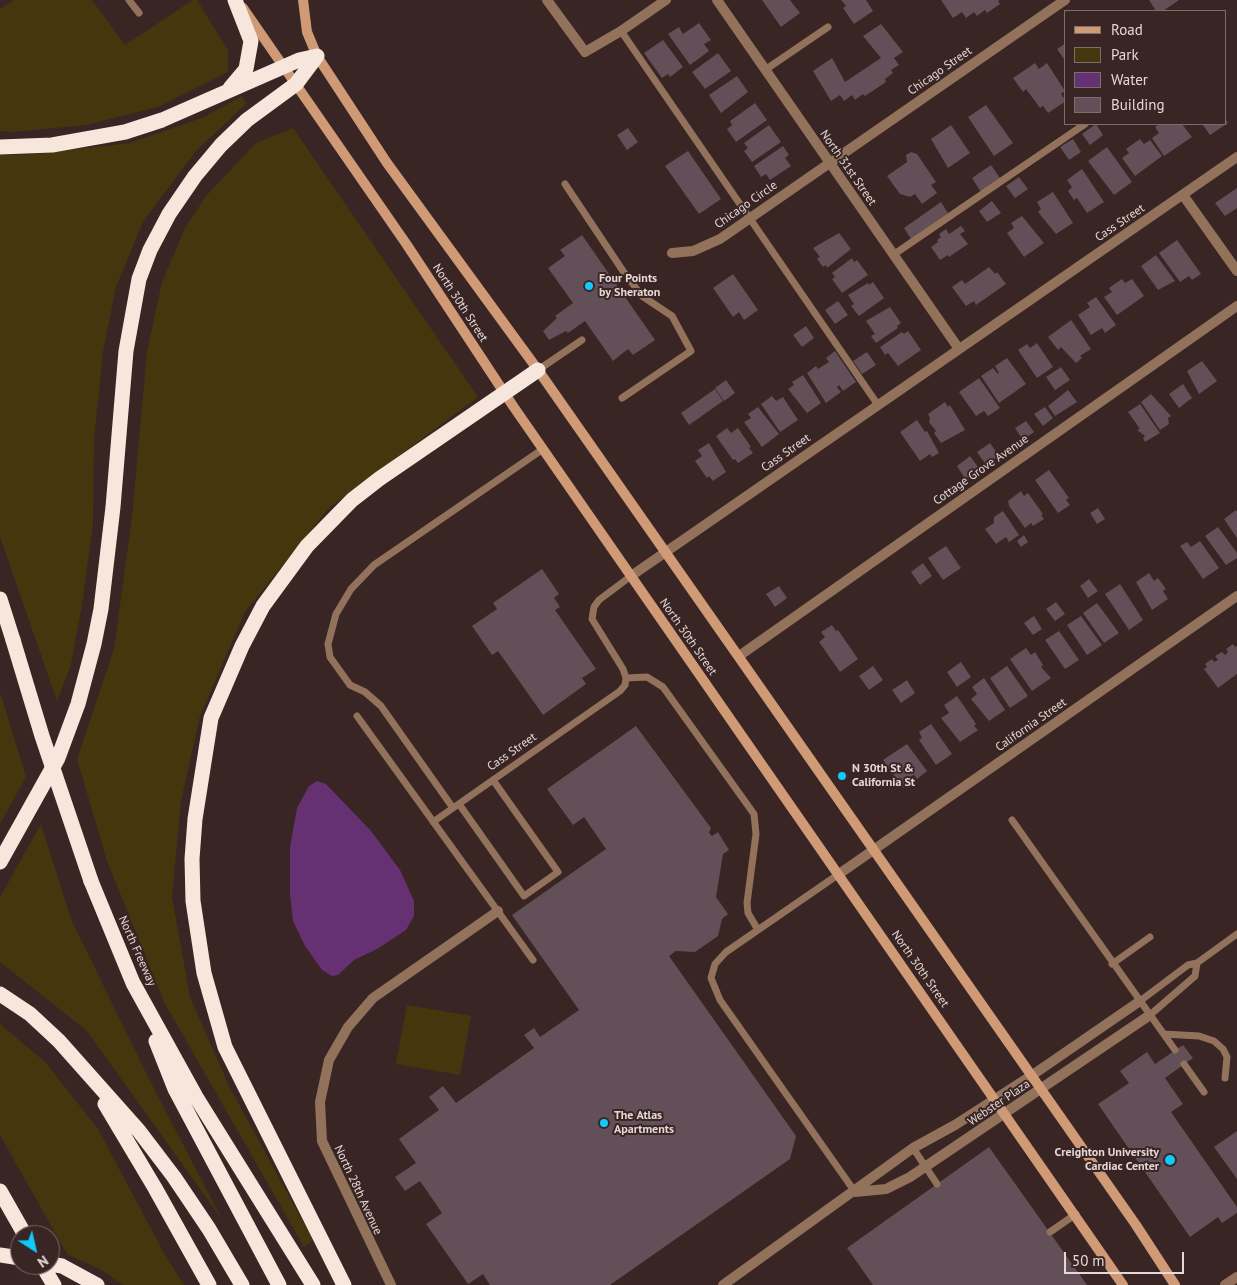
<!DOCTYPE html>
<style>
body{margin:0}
#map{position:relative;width:1237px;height:1285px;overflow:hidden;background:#382524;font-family:"PT Sans",sans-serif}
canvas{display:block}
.legend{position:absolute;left:1064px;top:10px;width:162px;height:115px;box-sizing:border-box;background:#382524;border:1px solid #7d6d6b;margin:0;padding:6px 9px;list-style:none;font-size:15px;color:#e5d8d6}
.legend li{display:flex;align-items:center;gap:10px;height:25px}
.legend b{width:25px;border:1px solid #7d6d6b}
.north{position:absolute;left:10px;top:1225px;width:50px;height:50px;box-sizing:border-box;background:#382524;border:1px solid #7d6d6b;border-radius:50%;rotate:145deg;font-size:14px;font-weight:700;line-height:20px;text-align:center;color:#e5d8d6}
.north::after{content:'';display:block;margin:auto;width:18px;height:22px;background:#11cafb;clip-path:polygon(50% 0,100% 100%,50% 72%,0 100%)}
.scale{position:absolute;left:1064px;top:1252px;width:120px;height:22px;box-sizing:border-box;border:2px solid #e5d8d6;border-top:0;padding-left:6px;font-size:15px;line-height:18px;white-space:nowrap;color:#e5d8d6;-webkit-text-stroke:4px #382524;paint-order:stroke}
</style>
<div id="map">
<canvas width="1237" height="1285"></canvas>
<ul class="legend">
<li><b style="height:6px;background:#cf9a75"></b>Road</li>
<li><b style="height:14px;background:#46360d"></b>Park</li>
<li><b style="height:14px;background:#663172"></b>Water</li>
<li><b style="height:14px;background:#634f57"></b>Building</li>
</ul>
<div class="north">N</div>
<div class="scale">50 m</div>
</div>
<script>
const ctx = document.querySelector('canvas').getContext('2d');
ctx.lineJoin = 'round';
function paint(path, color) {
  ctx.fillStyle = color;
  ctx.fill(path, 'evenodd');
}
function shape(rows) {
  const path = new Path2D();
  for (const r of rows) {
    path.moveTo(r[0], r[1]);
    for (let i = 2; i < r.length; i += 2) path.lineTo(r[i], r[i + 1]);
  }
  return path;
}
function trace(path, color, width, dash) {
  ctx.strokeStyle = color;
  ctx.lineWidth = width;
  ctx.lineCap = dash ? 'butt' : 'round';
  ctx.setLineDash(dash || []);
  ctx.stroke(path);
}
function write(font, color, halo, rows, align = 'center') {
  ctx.font = font + ' "PT Sans",sans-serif';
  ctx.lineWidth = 4;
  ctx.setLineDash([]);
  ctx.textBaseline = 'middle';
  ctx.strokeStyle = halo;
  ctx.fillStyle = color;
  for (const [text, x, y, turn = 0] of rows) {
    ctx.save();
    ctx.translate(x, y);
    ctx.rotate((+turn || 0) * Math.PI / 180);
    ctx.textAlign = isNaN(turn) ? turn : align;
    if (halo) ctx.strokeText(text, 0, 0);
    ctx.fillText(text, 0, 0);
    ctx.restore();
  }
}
paint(shape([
 [14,0,92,0,125,45,193,0,197,0,228,50,228,72,158,107,86,125,13,132,0,131,0,9],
 [242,96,246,104,195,152,143,222,116,287,103,352,94,439,93,524,82,605,71,665,57,701,0,537,0,155,25,155,130,143,204,117],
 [293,128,478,397,329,508,245,612,200,716,181,801,172,897,190,997,229,1086,313,1240,304,1247,164,1002,107,861,77,759,114,649,132,517,147,351,162,282,185,228,206,196,256,143],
 [0,692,26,777,0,824],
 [41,824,71,919,150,1081,223,1221,86,1030,0,962,0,897],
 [407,1005,471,1016,460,1075,396,1064],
 [0,1024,45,1062,98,1129,165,1255,184,1285,124,1285,103,1271,67,1254,0,1135]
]), '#46360d');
paint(shape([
 [317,781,326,784,371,831,400,870,414,901,414,916,406,930,377,949,354,960,338,975,332,976,322,970,305,946,293,921,290,894,290,847,297,808,309,786]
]), '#663172');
paint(shape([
 [762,0,790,0,800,13,781,27],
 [841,0,866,0,873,11,854,24,843,8,846,6],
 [941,0,1000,0,998,1,1000,4,987,13,985,10,977,16,974,12,966,18,962,12,953,18],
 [1149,0,1179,0,1163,11,1156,11],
 [699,23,711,40,704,44,709,51,690,65,668,34,679,27,683,34],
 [881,24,903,52,894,58,899,65,891,70,893,73,885,79,886,82,865,96,863,94,855,100,852,95,844,101,840,95,831,101,813,71,832,58,845,82,881,58,863,36],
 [663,40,683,67,670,77,668,74,662,78,644,53],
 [1066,43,1066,62,1057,49],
 [718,53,731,71,705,89,692,72],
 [1035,63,1039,69,1047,63,1065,91,1061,94,1066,101,1048,113,1043,106,1040,108,1026,89,1023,92,1013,78],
 [737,76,748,92,721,113,709,95],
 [755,103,767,120,736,142,727,129,732,125,730,121],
 [986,105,1013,143,994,156,968,117],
 [1226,120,1228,123,1210,135,1202,124,1226,124],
 [1096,124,1103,135,1090,145,1082,134],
 [1160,124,1182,124,1192,137,1164,156,1152,138,1159,133,1155,127],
 [769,125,781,142,752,162,744,151,748,148,744,143],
 [951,125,970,153,948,168,931,139],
 [628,128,638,142,627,150,617,135],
 [1073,139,1081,152,1069,160,1060,147],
 [1140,139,1144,144,1150,140,1162,156,1135,176,1122,158,1129,153,1126,149],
 [783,146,789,155,785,158,791,166,770,180,766,174,761,177,754,166],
 [1107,147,1132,182,1114,195,1088,161],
 [688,151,721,199,699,214,665,166],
 [911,152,917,154,936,182,931,185,937,193,922,204,915,194,910,197,900,194,887,176,907,162,906,155],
 [991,165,1000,178,981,192,972,178],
 [1082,169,1104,202,1087,213,1077,198,1074,200,1068,191,1072,187,1067,180],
 [1019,177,1028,189,1015,198,1006,186],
 [1237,188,1237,208,1225,216,1215,203],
 [1053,192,1073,223,1056,234,1038,212,1041,209,1037,202],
 [992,201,1001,213,987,222,979,211],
 [941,202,948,213,911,239,904,228],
 [1022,216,1044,243,1024,257,1007,233,1014,228,1011,223],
 [961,226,965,231,960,234,968,244,949,257,948,255,940,260,931,247,938,242,937,240,941,237,939,234,946,229,949,234],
 [839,233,851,249,827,268,826,265,823,267,817,259,820,257,813,248],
 [582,235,655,340,633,355,628,349,613,361,585,321,568,333,566,331,549,340,543,331,557,318,555,316,573,303,548,268,565,256,560,250],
 [1177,240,1201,274,1192,280,1189,276,1180,282,1159,253],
 [1156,255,1175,281,1158,290,1141,266],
 [852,258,854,262,857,260,868,275,842,293,832,279,835,277,832,273],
 [989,267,995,274,997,272,1006,284,976,305,974,301,966,306,952,287,962,280,965,284],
 [733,274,758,310,744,320,739,312,733,317,713,288],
 [1122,279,1125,283,1132,279,1144,296,1117,315,1104,297,1112,292,1109,288],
 [873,282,884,298,859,316,851,306,854,304,848,295,868,283,869,285],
 [1096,297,1116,325,1105,333,1102,328,1091,335,1078,315,1090,307,1087,303],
 [838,301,848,315,835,324,825,310],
 [890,307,901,323,897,326,898,328,876,343,871,336,875,334,866,321],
 [1071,320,1091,349,1080,356,1082,358,1076,363,1061,347,1058,350,1048,337],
 [806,326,814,338,802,347,793,335],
 [908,331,921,350,898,366,888,353,885,355,880,347,902,332,904,334],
 [1037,343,1053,367,1037,378,1018,350,1027,344,1030,348],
 [835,351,856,382,843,391,839,385,837,387,841,392,826,403,807,373,816,366,818,369,829,362,826,358],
 [867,352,876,365,862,374,853,361],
 [1007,358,1026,384,999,403,981,376,993,368,998,374,999,373,995,366],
 [1202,361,1217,381,1199,394,1187,371],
 [1061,367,1070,380,1055,390,1046,377],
 [803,375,821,403,807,413,788,389,794,385,792,382],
 [979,378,1000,408,988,416,984,411,976,416,959,392],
 [726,380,735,393,724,401,715,388],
 [1183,384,1192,398,1179,408,1169,394],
 [715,389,723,401,689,425,681,413],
 [1068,390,1077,402,1055,416,1048,406],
 [1151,394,1171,416,1168,418,1169,424,1160,430,1141,402],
 [772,396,776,401,783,397,798,420,780,432,761,404],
 [945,402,948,407,950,405,965,430,941,443,934,433,936,431,929,422,930,418,928,414],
 [1140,404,1160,433,1145,442,1143,438,1145,436,1137,430,1140,429,1128,412],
 [758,407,779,434,762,447,744,422,751,418,748,414],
 [1045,407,1053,418,1043,426,1034,414],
 [917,420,925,432,927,431,939,453,932,457,930,454,920,461,900,432],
 [1026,421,1034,432,1023,440,1015,428],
 [727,428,731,433,738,428,751,447,749,448,753,453,738,463,735,459,733,460,716,436],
 [709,443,726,472,713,481,709,476,707,478,695,461,702,456,698,450],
 [990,443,999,456,986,465,977,452],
 [970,456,981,471,966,480,957,466],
 [1049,470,1069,498,1066,500,1070,505,1058,513,1035,480],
 [1021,491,1024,496,1028,493,1043,514,1041,515,1044,519,1033,526,1031,523,1025,528,1009,506,1008,501],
 [1098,508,1105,519,1097,524,1090,513],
 [1236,510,1237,512,1237,538,1224,519],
 [1003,511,1019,535,1009,542,1006,537,996,544,985,529,994,523,994,517],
 [1218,527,1237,553,1237,558,1226,565,1205,536],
 [1024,535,1028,542,1021,547,1017,541],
 [1200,541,1219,568,1203,579,1180,546,1187,542,1191,547],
 [946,546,961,568,943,580,928,558],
 [923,563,932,576,920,585,911,572],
 [542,569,559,594,554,598,560,607,555,610,596,669,582,678,586,684,543,715,498,651,492,655,472,626,497,609,493,603],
 [1149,573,1154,581,1158,578,1166,589,1163,591,1168,599,1152,610,1136,582],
 [1089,579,1098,591,1088,598,1080,586],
 [1120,584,1143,620,1129,630,1105,594],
 [779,586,787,598,775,607,766,594],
 [1056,602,1065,614,1055,621,1046,609],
 [1097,603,1119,633,1104,643,1083,613],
 [1034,616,1042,629,1033,635,1024,623],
 [1081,616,1102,645,1087,655,1067,625],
 [832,625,836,631,838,630,858,659,840,672,819,642,825,637,821,632],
 [1059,631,1079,660,1065,669,1045,640],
 [1233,644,1235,647,1237,646,1237,674,1218,688,1204,669,1207,667,1205,664,1212,659,1214,662,1218,660,1215,656,1222,652,1225,655,1228,652,1226,649],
 [1026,648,1031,655,1035,652,1043,665,1041,667,1051,678,1032,691,1010,659],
 [961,662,971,677,957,687,947,672],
 [873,666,883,680,869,690,859,676],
 [1007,666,1028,696,1010,708,990,678],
 [984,678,1005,710,989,721,971,699,977,694,972,687],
 [907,680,915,693,901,703,892,690],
 [957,696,976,724,974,726,978,730,960,742,941,718,949,713,944,705],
 [931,724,952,754,936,765,919,740,922,738,919,732],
 [636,726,711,828,709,833,712,836,718,832,729,850,723,854,716,897,728,914,722,919,718,936,695,952,676,951,669,956,796,1136,790,1159,610,1285,490,1285,483,1274,468,1284,426,1224,442,1213,420,1181,405,1191,395,1177,416,1163,399,1139,439,1110,429,1097,443,1086,456,1103,534,1048,524,1035,534,1028,540,1037,579,1010,512,915,606,849,584,817,573,825,547,789],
 [907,744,927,771,917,779,914,775,910,777,913,781,903,788,883,760],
 [1183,1045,1193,1058,1165,1078,1183,1104,1171,1112,1237,1207,1237,1213,1222,1223,1218,1217,1190,1237,1098,1104,1129,1083,1120,1071,1147,1052,1155,1064],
 [1237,1131,1237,1179,1214,1147],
 [989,1147,1087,1285,873,1285,847,1248]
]), '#634f57');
trace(shape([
 [129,0,139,13],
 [621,31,878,405],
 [765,70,828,27],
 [565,184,623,271,642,296,672,316,691,351,622,398],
 [893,255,1085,124],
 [538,370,582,340],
 [626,678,647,677,663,687,754,814,756,834,747,903,748,913,758,930],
 [357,716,533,960],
 [459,804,524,896,558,872,493,780],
 [453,808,381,706,365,692,350,685,330,657,328,644,336,614,351,589,374,565,543,449],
 [1012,820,1175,1050],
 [433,822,620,691,625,685,626,678,623,669,592,619,594,607,599,600,631,576],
 [839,874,726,952,715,964,711,978,720,1000,855,1192],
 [1112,964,1150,937],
 [1140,1001,1188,965,1197,963,1237,934],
 [1150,1015,1195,976,1197,963],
 [1164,1034,1199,1036,1214,1041,1223,1049,1227,1057,1225,1078],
 [1184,1064,1204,1092],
 [913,1148,937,1184],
 [1050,1232,1076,1214]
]), '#93725b', 7);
trace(shape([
 [547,0,585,52,621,31,666,0],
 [717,0,959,349],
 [1183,195,1237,271],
 [672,253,693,251,720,239,1065,0],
 [631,576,1237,157],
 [739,656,1237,306],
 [855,1192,886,1189,910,1177,1150,1015],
 [391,1285,322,1141,320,1102,329,1060,348,1027,373,998,498,911],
 [723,1285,913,1148,955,1125,1031,1076,1140,1001]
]), '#93725b', 10);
trace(shape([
 [839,874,1237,596],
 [1225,1285,1237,1277]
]), '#93725b', 10);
trace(shape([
 [303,0,307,32,317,56,387,163,538,370,1136,1225,1175,1285],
 [243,8,407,245,513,406,1123,1285]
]), '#cf9a75', 10);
trace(shape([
 [230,88,246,69,251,41,235,0],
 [0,147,52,145,125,132,162,120,299,60,317,56],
 [0,599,13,640],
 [0,862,58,758,78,704,94,644,101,609,113,507,126,351,139,279,150,250,169,214,195,176,221,145,247,120,296,84,317,56],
 [91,881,133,983,196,1097,313,1285],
 [0,994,30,1014,59,1041,139,1131,174,1177,209,1229,242,1285],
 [156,1041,175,1089,279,1285],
 [105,1104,155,1188,209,1285],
 [0,1191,25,1235],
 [0,1255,20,1258],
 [50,1264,62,1266,97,1285],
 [42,1265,54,1285],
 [344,1285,225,1047,204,973,193,901,192,859,195,819,211,718,242,646,263,606,307,546,352,500,379,479,538,370]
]), '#f7e6db', 15);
trace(shape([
 [13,640,42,736,91,881]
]), '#f7e6db', 15);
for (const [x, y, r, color] of [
 [589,286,5,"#11cafb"],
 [842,776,5,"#11cafb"],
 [604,1123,5,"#11cafb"],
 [1170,1160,6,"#11cafb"]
]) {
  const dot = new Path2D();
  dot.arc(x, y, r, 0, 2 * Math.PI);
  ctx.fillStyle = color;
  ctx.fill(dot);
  trace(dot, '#382524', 2);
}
write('12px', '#e5d8d6', '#382524', [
 ["Chicago Street",940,71,-35],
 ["North 31st Street",848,168,55],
 ["Chicago Circle",746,205,-35],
 ["Cass Street",1120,223,-34],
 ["North 30th Street",460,303,57],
 ["Cass Street",786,453,-35],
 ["Cottage Grove Avenue",981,470,-35],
 ["North 30th Street",688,637,55],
 ["California Street",1031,725,-35],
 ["Cass Street",512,752,-35],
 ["North Freeway",137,951,66],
 ["North 30th Street",920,969,55],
 ["Webster Plaza",999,1103,-34],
 ["North 28th Avenue",358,1190,65]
]);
write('bold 12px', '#e5d8d6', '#382524', [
 ["Four Points",599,279],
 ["by Sheraton",599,293],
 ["N 30th St &",852,769],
 ["California St",852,783],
 ["The Atlas",614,1116],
 ["Apartments",614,1130],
 ["Creighton University",1159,1153,"right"],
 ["Cardiac Center",1159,1167,"right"]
], 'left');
</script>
